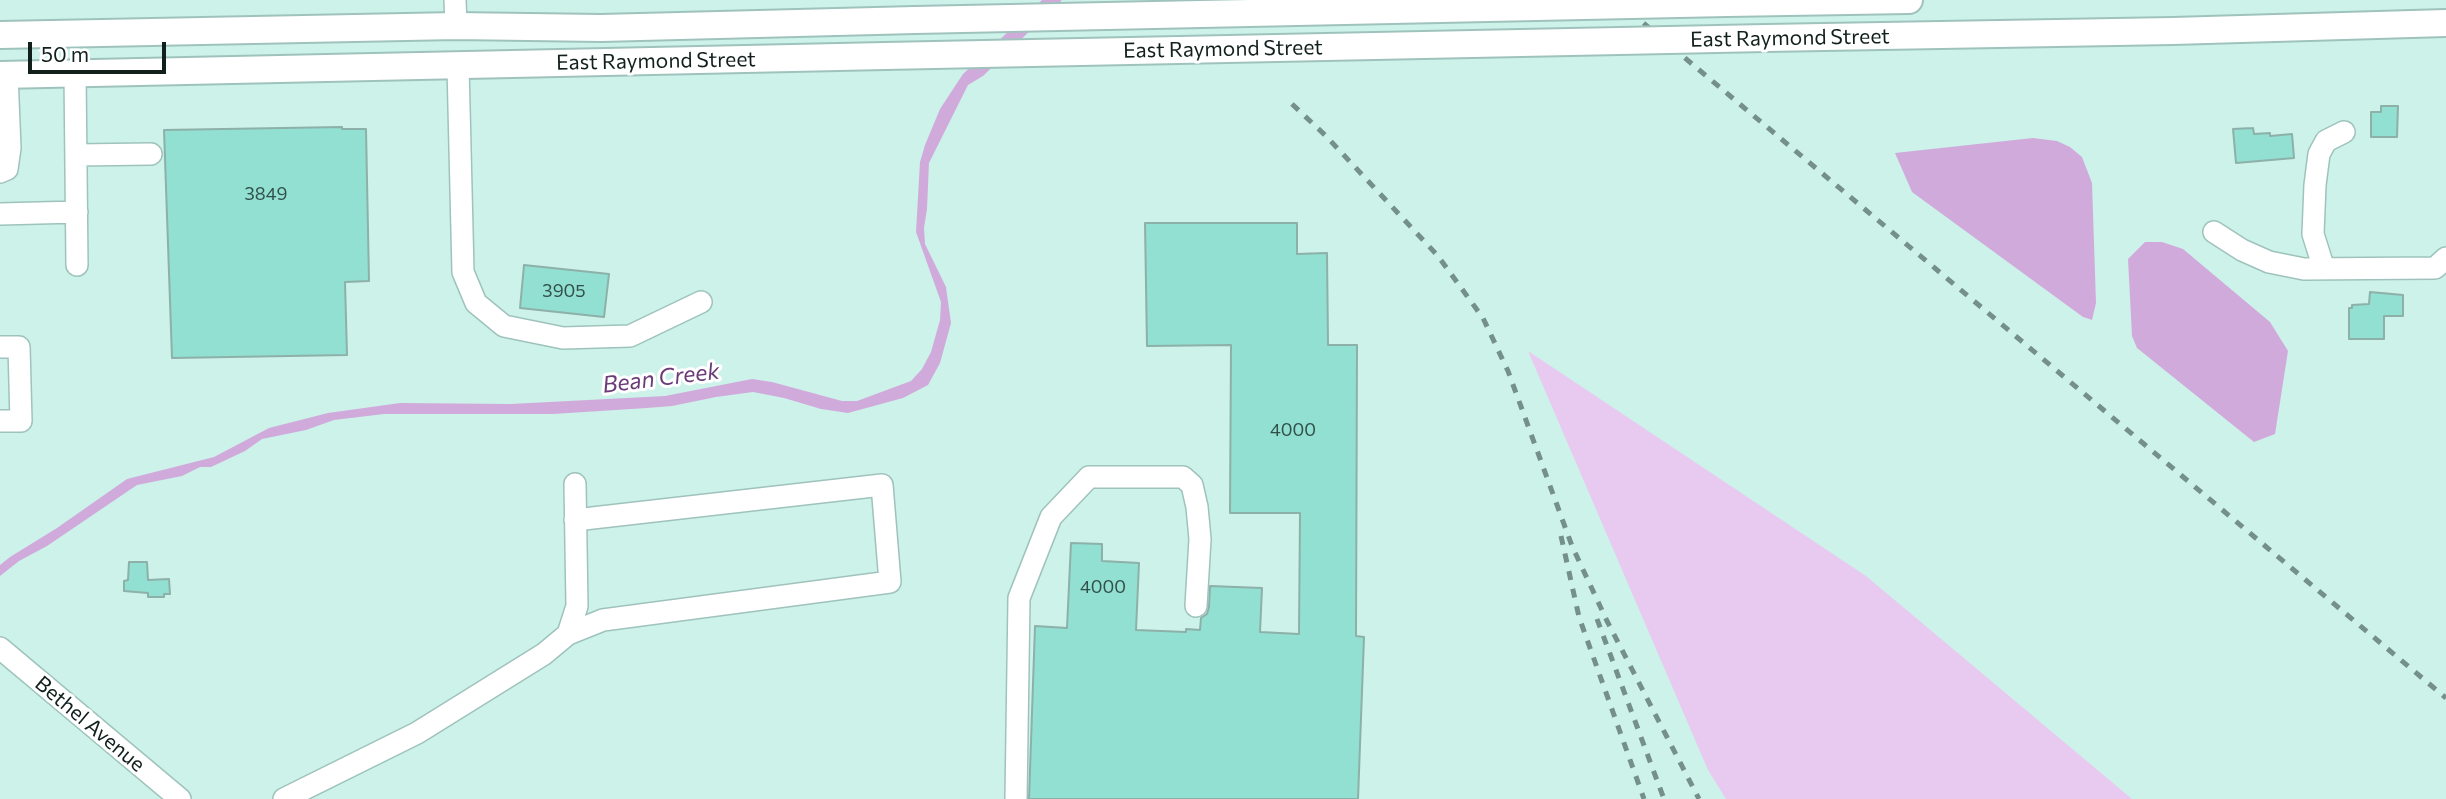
<!DOCTYPE html>
<style>
body{margin:0}
#map{position:relative;width:2446px;height:799px;overflow:hidden;background:#ccf2ea;font-family:Commissioner,sans-serif}
canvas{display:block}
.scale{position:absolute;left:28px;top:42px;width:138px;height:32px;box-sizing:border-box;border:4px solid #12201d;border-top:0;padding-left:9px;font-size:21px;line-height:24px;white-space:nowrap;color:#12201d;-webkit-text-stroke:5px #fff;paint-order:stroke}
</style>
<div id="map">
<canvas width="2446" height="799"></canvas>
<div class="scale">50 m</div>
</div>
<script>
const ctx = document.querySelector('canvas').getContext('2d');
ctx.lineJoin = 'round';
function paint(path, color) {
  ctx.fillStyle = color;
  ctx.fill(path, 'evenodd');
}
function shape(rows) {
  const path = new Path2D();
  for (const r of rows) {
    path.moveTo(r[0], r[1]);
    for (let i = 2; i < r.length; i += 2) path.lineTo(r[i], r[i + 1]);
  }
  return path;
}
function trace(path, color, width, dash) {
  ctx.strokeStyle = color;
  ctx.lineWidth = width;
  ctx.lineCap = dash ? 'butt' : 'round';
  ctx.setLineDash(dash || []);
  ctx.stroke(path);
}
function write(font, color, halo, rows, align = 'center') {
  ctx.font = font + ' Commissioner,sans-serif';
  ctx.lineWidth = 6;
  ctx.setLineDash([]);
  ctx.textBaseline = 'middle';
  ctx.strokeStyle = halo;
  ctx.fillStyle = color;
  for (const [text, x, y, turn = 0] of rows) {
    ctx.save();
    ctx.translate(x, y);
    ctx.rotate((+turn || 0) * Math.PI / 180);
    ctx.textAlign = isNaN(turn) ? turn : align;
    if (halo) ctx.strokeText(text, 0, 0);
    ctx.fillText(text, 0, 0);
    ctx.restore();
  }
}
paint(shape([
 [1528,351,1866,576,2132,799,1726,799,1708,770]
]), '#e8caf0');
paint(shape([
 [1042,0,1062,0,983,76,968,85,929,163,927,209,924,228,925,244,946,287,951,323,940,363,928,385,903,398,848,413,821,409,784,398,753,392,716,397,672,406,647,408,553,414,384,414,334,420,306,430,262,439,245,451,211,467,200,467,182,476,137,485,47,546,19,561,0,576,0,565,10,557,57,528,127,479,214,457,269,428,328,413,400,403,511,404,665,396,752,379,772,382,842,401,857,401,911,381,922,369,931,352,940,320,941,302,916,232,920,162,925,145,940,109,963,74],
 [2033,138,2057,141,2070,147,2082,157,2092,183,2096,303,2092,320,2083,317,1912,192,1895,153],
 [2145,242,2162,242,2183,249,2270,322,2288,351,2275,434,2254,442,2137,348,2132,336,2128,259]
]), '#d1aadc');
const building = shape([
 [2381,106,2398,106,2397,137,2371,137,2371,112,2381,112,2381,106],
 [342,127,342,129,366,129,369,281,345,282,347,355,172,358,164,130,342,127],
 [2253,128,2254,134,2270,133,2270,136,2292,134,2294,158,2236,163,2233,129,2253,128],
 [1145,223,1297,223,1297,254,1327,253,1328,345,1357,345,1356,636,1364,637,1358,799,1029,799,1035,626,1067,628,1071,543,1102,544,1102,561,1139,563,1136,630,1186,632,1186,629,1200,630,1201,618,1207,614,1209,607,1210,586,1262,588,1260,632,1299,634,1300,513,1230,513,1231,345,1147,346,1145,223],
 [524,265,609,274,604,317,520,308,524,265],
 [2370,292,2403,295,2403,316,2384,316,2384,339,2349,339,2349,308,2352,308,2352,305,2369,304,2370,292],
 [129,562,147,562,148,580,169,579,170,594,164,594,164,597,148,597,148,593,124,591,124,581,128,580,129,562]
]);
paint(building, '#92e0d2');
trace(building, '#8db0a9', 2);
const minor = shape([
 [455,0,456,26],
 [458,66,463,272,476,303,504,326,563,338,630,336,701,302],
 [75,73,77,265],
 [77,155,151,154],
 [0,172,7,169,10,148,7,75],
 [0,214,77,212],
 [2214,232,2242,250,2269,262,2304,269,2435,268,2446,258],
 [2324,269,2313,234,2315,185,2319,154,2326,141,2344,132],
 [0,347,19,347,21,421,0,421],
 [568,634,603,620,890,582,882,485,575,520],
 [0,648,180,799],
 [284,799,417,733,544,654,568,634,577,606,575,484],
 [1016,799,1019,598,1051,517,1089,477,1183,477,1192,485,1197,507,1200,539,1196,606]
]);
const major = shape([
 [1727,3,1909,0],
 [0,35,456,26,601,28,915,20],
 [1766,38,2173,31,2446,23],
 [0,75,885,56]
]);
trace(minor, '#9fc3bc', 24);
trace(major, '#9fc3bc', 30);
trace(minor, '#fff', 21);
trace(major, '#fff', 26);
trace(shape([
 [1616,0,2446,698],
 [1292,104,1326,136,1438,256,1483,318,1508,371,1572,546,1607,621,1699,799],
 [1561,536,1579,617,1644,799],
 [1597,619,1664,799]
]), '#758f8a', 5, [9, 9]);
const majorBridge = shape([
 [915,20,1727,3],
 [885,56,1766,38]
]);
trace(majorBridge, '#9fc3bc', 30, []);
trace(majorBridge, '#fff', 26);
write('18px', '#32504a', null, [
 ["3849",266,194],
 ["3905",564,291],
 ["4000",1293,430],
 ["4000",1103,587]
]);
write('21px', '#12201d', '#fff', [
 ["East Raymond Street",1790,38,-1],
 ["East Raymond Street",1223,49,-1],
 ["East Raymond Street",656,61,-1],
 ["Bethel Avenue",90,724,40]
]);
write('italic 23px', '#6b3b78', '#fff', [
 ["Bean Creek",661,378,-7]
]);
</script>
